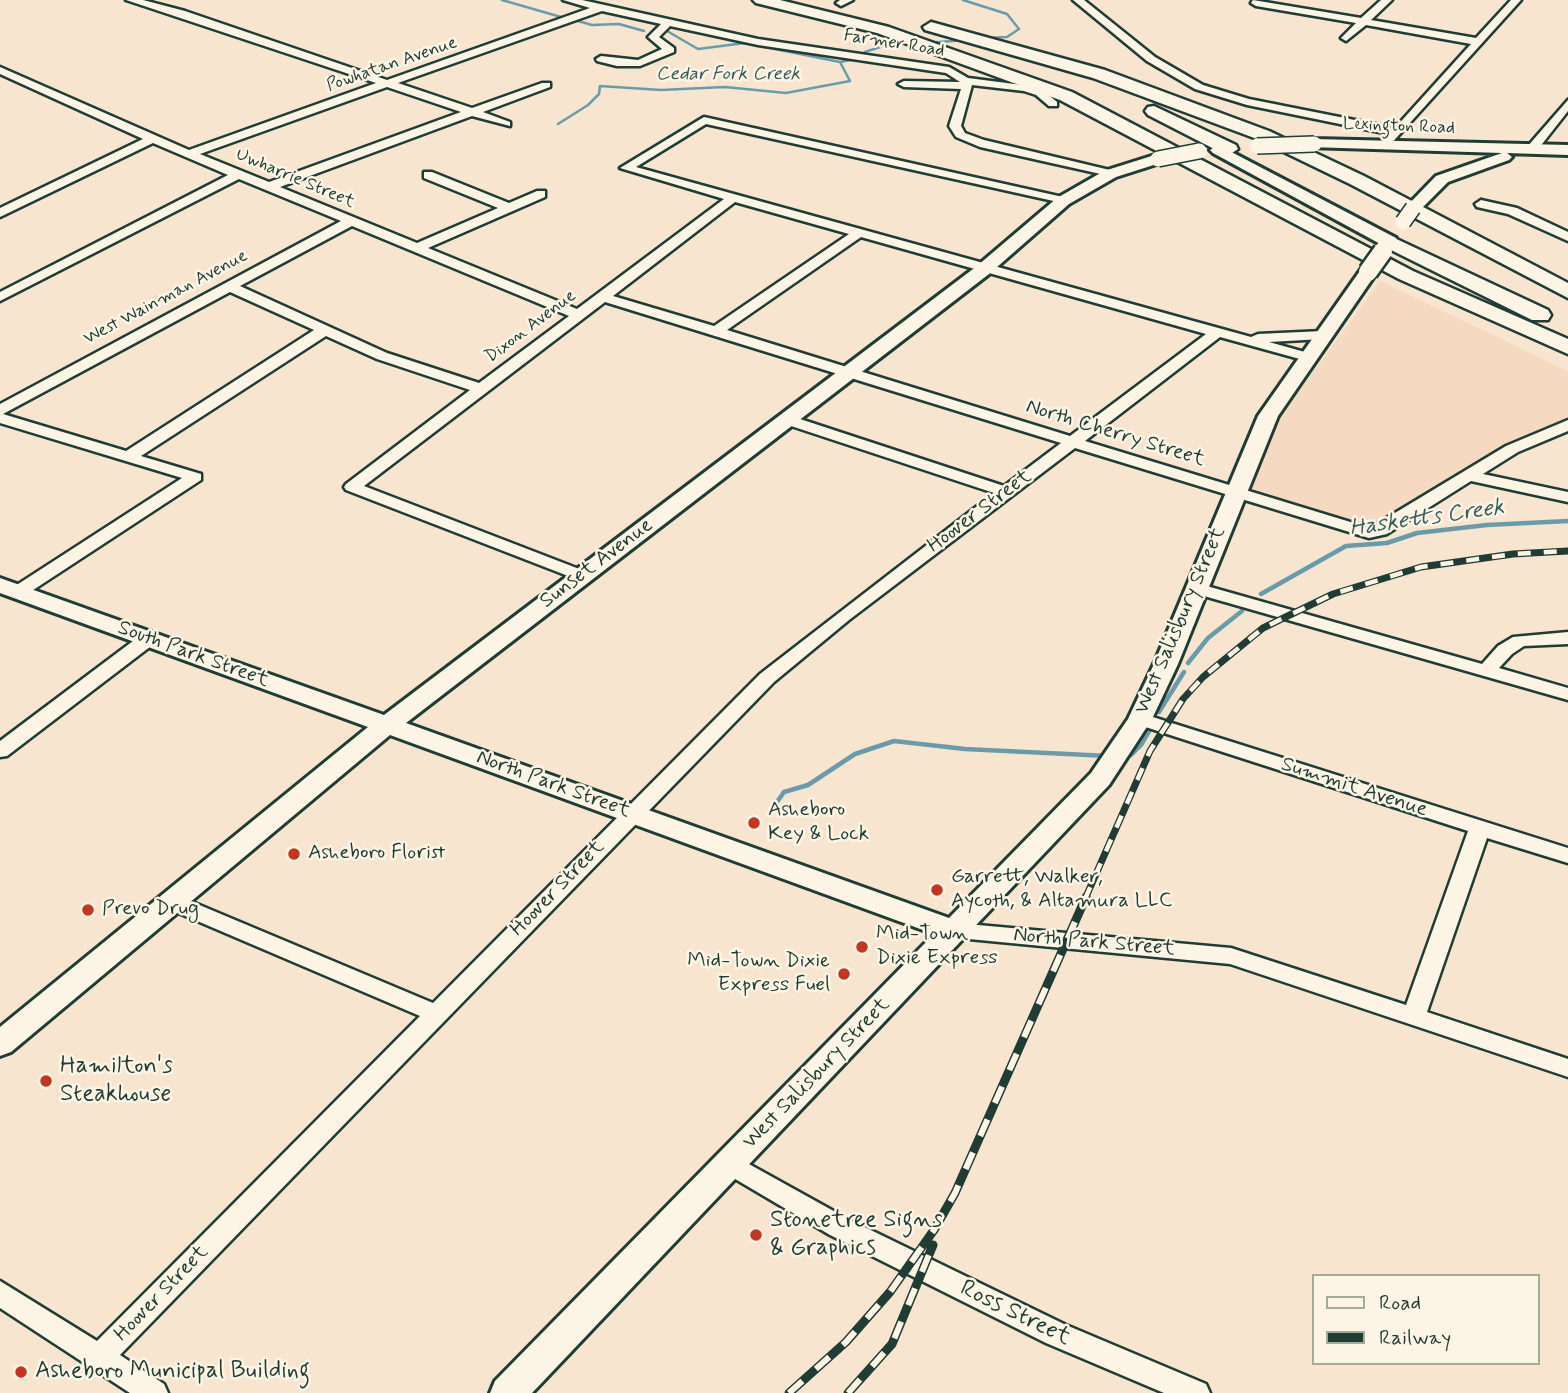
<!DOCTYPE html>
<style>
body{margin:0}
#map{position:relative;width:1568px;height:1393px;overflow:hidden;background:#f8e5d0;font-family:Mynerve,sans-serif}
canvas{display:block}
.legend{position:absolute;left:1312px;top:1274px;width:228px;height:91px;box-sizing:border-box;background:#fcf5e5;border:2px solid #a4ab9e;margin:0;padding:9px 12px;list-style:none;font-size:21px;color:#1f3d34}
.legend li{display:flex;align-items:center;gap:14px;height:35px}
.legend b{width:35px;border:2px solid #a4ab9e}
</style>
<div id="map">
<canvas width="1568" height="1393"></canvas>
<ul class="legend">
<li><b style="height:9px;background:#fcf5e5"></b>Road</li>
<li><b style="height:9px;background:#1f3d34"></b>Railway</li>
</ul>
</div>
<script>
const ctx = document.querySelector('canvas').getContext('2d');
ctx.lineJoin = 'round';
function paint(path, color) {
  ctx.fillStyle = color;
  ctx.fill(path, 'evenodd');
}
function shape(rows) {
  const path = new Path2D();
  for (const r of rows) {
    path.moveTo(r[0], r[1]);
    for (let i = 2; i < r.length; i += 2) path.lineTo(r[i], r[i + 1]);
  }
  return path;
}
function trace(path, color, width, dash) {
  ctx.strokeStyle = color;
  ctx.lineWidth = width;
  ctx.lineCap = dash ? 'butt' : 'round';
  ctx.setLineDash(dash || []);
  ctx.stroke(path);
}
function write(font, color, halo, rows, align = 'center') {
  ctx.font = font + ' Mynerve,sans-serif';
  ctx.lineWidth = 5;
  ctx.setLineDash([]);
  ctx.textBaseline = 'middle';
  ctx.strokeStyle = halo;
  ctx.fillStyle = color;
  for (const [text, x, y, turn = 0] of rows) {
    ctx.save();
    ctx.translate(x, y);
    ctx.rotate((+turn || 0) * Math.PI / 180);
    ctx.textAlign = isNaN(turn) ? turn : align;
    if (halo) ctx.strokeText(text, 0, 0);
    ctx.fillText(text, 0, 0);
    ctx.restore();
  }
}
paint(shape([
 [1380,281,1568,371,1568,418,1463,468,1370,529,1249,488,1278,420]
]), '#f5dac1');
trace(shape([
 [502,0,568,19],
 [963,0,1007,14,1019,29,1007,37,985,38],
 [578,21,592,25,619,24,644,31],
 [667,31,698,49,745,43,840,62],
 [926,43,966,40],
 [558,124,588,105,599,94,600,86,661,90,725,87,786,93,850,81,840,62,861,58,865,52,883,46,907,43]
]), '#689cab', 2.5);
trace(shape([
 [1261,594,1346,546,1387,543,1417,533,1487,525,1568,521],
 [1188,663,1208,638,1242,611],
 [1159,712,1184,672],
 [1124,756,1131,755,1141,745,1152,726],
 [775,805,784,792,808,785,855,754,894,741,965,749,1108,756]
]), '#689cab', 4.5);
const minor = shape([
 [126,0,143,0,185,11,387,80,590,8,563,0,582,0,758,39,949,67,968,78,1030,86,1044,91,1057,102,1057,106,1049,106,1036,95,1024,91,972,85,961,126,965,133,984,140,1114,171,1114,177,980,147,956,137,949,126,961,89,904,87,898,84,904,81,960,82,946,73,758,45,670,26,659,37,674,48,674,52,640,66,617,66,597,61,596,59,601,56,638,60,662,49,648,37,661,24,602,11,398,83,472,108,542,83,550,83,550,87,483,112,510,122,510,126,472,116,280,187,417,243,498,208,424,178,424,172,432,172,509,203,537,191,545,191,545,197,428,248,577,309,724,199,620,168,704,117,1063,197,1069,201,1067,204,706,124,636,167,1251,337,1258,334,1323,331,1330,335,1323,339,1269,342,1312,354,1314,357,1307,361,1220,337,1085,441,1370,528,1506,446,1568,420,1568,431,1518,452,1483,474,1568,492,1568,502,1471,481,1387,534,1369,538,1075,448,849,620,774,682,120,1355,164,1384,168,1393,130,1393,0,1308,0,1281,97,1341,420,1016,162,906,159,901,162,896,178,896,433,1003,760,674,994,493,782,423,782,417,794,417,1004,486,1061,443,605,302,364,486,587,572,590,576,581,581,346,490,344,487,346,484,470,390,377,359,326,336,141,456,201,474,201,480,24,596,12,596,9,592,12,588,182,478,0,423,0,404,341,221,239,179,0,301,0,292,228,175,153,143,0,217,0,208,143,139,0,74,0,67,189,150,376,83,126,0],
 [387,87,461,112,269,182,200,154,387,87],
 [735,202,849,234,714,326,613,296,735,202],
 [352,226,569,316,479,383,387,353,240,286,352,226],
 [861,237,1206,334,1070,436,727,330,861,237],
 [230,292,314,330,126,451,3,414,230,292],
 [840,0,853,0,841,6,836,3,840,0],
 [1073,0,1084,0,1155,57,1203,85,1249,99,1395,128,1471,44,1366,25,1346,41,1341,38,1356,23,1256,6,1251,3,1253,0,1361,18,1381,0,1392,0,1371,20,1476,38,1511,0,1521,0,1388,147,1382,143,1389,134,1247,105,1195,89,1147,61,1073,0],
 [1568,100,1568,111,1535,153,1527,153,1527,147,1568,100],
 [1481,200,1517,208,1568,232,1568,241,1508,214,1477,207,1475,204,1481,200],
 [1196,583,1482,664,1498,646,1513,637,1568,632,1568,644,1524,646,1512,654,1499,668,1568,688,1568,700,1190,592,1187,588,1190,584,1196,583],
 [148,633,157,639,155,643,7,756,0,757,0,741,141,635,148,633],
 [1140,713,1568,848,1568,863,1487,838,1427,1012,1568,1059,1568,1077,1230,964,948,937,945,931,948,925,956,923,1231,948,1406,1005,1468,831,1133,723,1130,719,1133,715,1140,713],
 [729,1153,848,1219,1066,1325,1206,1384,1210,1393,1164,1393,1046,1343,830,1235,720,1170,716,1163,720,1156,729,1153]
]);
const major = shape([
 [1314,139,1568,145,1568,155,1507,153,1512,157,1509,160,1448,182,1419,211,1413,213,1405,208,1436,176,1502,153,1309,147,1306,144,1314,139],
 [1218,145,1396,238,1398,242,1396,246,1384,246,1213,153,1210,150,1218,145],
 [1158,154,1163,156,1163,162,1116,177,1069,204,989,274,406,723,949,918,1091,773,1128,719,1154,664,1258,416,1362,268,1368,267,1377,272,1278,416,1178,664,1152,719,1109,785,532,1393,490,1393,495,1381,934,934,390,735,11,1052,0,1056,0,1027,368,727,0,593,0,578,384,715,977,266,1057,198,1104,171,1158,154]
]);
const highway = shape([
 [753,0,780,0,889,27,1072,92,1413,271,1568,339,1568,354,1399,279,1060,100,877,33,756,3,753,0],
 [931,22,1105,70,1269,131,1364,176,1568,283,1568,298,1350,184,1257,139,1093,78,925,30,923,27,931,22],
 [1154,106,1236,145,1238,149,1229,155,1222,153,1148,115,1145,111,1148,107,1154,106],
 [1390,236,1548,310,1551,315,1548,320,1532,320,1383,246,1380,242,1383,238,1390,236]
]);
trace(minor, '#1f3d34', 5);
trace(major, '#1f3d34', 6);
trace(highway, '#1f3d34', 5);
paint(minor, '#fcf5e5');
paint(major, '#fcf5e5');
paint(highway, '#fcf5e5');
const railFar1 = shape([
 [1085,899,1150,751,1183,699,1203,677,1263,628,1333,594,1421,567,1513,554,1568,551]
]);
const rail = shape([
 [789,1393,846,1342,890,1292,934,1230,955,1193,1086,897],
 [848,1393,892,1344,933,1245]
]);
trace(railFar1, '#1f3d34', 7);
trace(rail, '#1f3d34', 9);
trace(railFar1, '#fcf5e5', 4.5, [13]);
trace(rail, '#fcf5e5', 6, [18]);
const majorBridgeFar1 = shape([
 [1257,146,1314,144],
 [1158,159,1199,151],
 [1403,222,1413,208]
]);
const majorBridge = shape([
 [1368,272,1383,251]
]);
trace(majorBridgeFar1, '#1f3d34', 18, []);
trace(majorBridge, '#1f3d34', 23, []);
trace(majorBridgeFar1, '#fcf5e5', 15);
trace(majorBridge, '#fcf5e5', 18);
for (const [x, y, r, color] of [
 [754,823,7,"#c8321e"],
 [294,854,7,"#c8321e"],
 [937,890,7,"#c8321e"],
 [88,910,7,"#c8321e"],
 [862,947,7,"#c8321e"],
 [844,974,7,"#c8321e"],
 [46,1081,7,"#c8321e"],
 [756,1235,7,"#c8321e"],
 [21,1372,7,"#c8321e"]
]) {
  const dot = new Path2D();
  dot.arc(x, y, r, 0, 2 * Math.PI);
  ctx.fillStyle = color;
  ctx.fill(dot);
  trace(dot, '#fcf5e5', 2.5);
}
write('18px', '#1f3d34', '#fcf5e5', [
 ["Farmer Road",894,44,9],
 ["Powhatan Avenue",392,65,-19],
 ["Lexington Road",1399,127,2],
 ["Uwharrie Street",295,179,23],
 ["West Wainman Avenue",166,298,-28],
 ["Dixon Avenue",531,327,-37]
]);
write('italic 19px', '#375d5c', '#fcf5e5', [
 ["Cedar Fork Creek",728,75]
]);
write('21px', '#1f3d34', '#fcf5e5', [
 ["North Cherry Street",1115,434,17],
 ["Hoover Street",980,512,-37],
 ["Sunset Avenue",597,564,-37],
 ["West Salisbury Street",1181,621,-67],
 ["South Park Street",193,655,20],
 ["North Park Street",553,785,20],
 ["Summit Avenue",1354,788,18],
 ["Hoover Street",558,889,-46],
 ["North Park Street",1094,943,5],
 ["West Salisbury Street",817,1074,-46],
 ["Hoover Street",162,1294,-46]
]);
write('21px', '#1f3d34', '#fcf5e5', [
 ["Asheboro",768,811],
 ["Key & Lock",768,835],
 ["Asheboro Florist",308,854],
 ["Garrett, Walker,",951,878],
 ["Aycoth, & Altamura LLC",951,902],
 ["Prevo Drug",102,910],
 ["Mid-Town",876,935],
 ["Dixie Express",876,959],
 ["Mid-Town Dixie",830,962,"right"],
 ["Express Fuel",830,986,"right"]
], 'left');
write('italic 23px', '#375d5c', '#fcf5e5', [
 ["Hasketts Creek",1427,519,-8]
]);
write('24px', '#1f3d34', '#fcf5e5', [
 ["Hamilton's",60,1067],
 ["Steakhouse",60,1095],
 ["Stonetree Signs",770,1221],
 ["& Graphics",770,1249],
 ["Asheboro Municipal Building",35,1372]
], 'left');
write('24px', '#1f3d34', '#fcf5e5', [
 ["Ross Street",1015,1314,26]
]);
</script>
